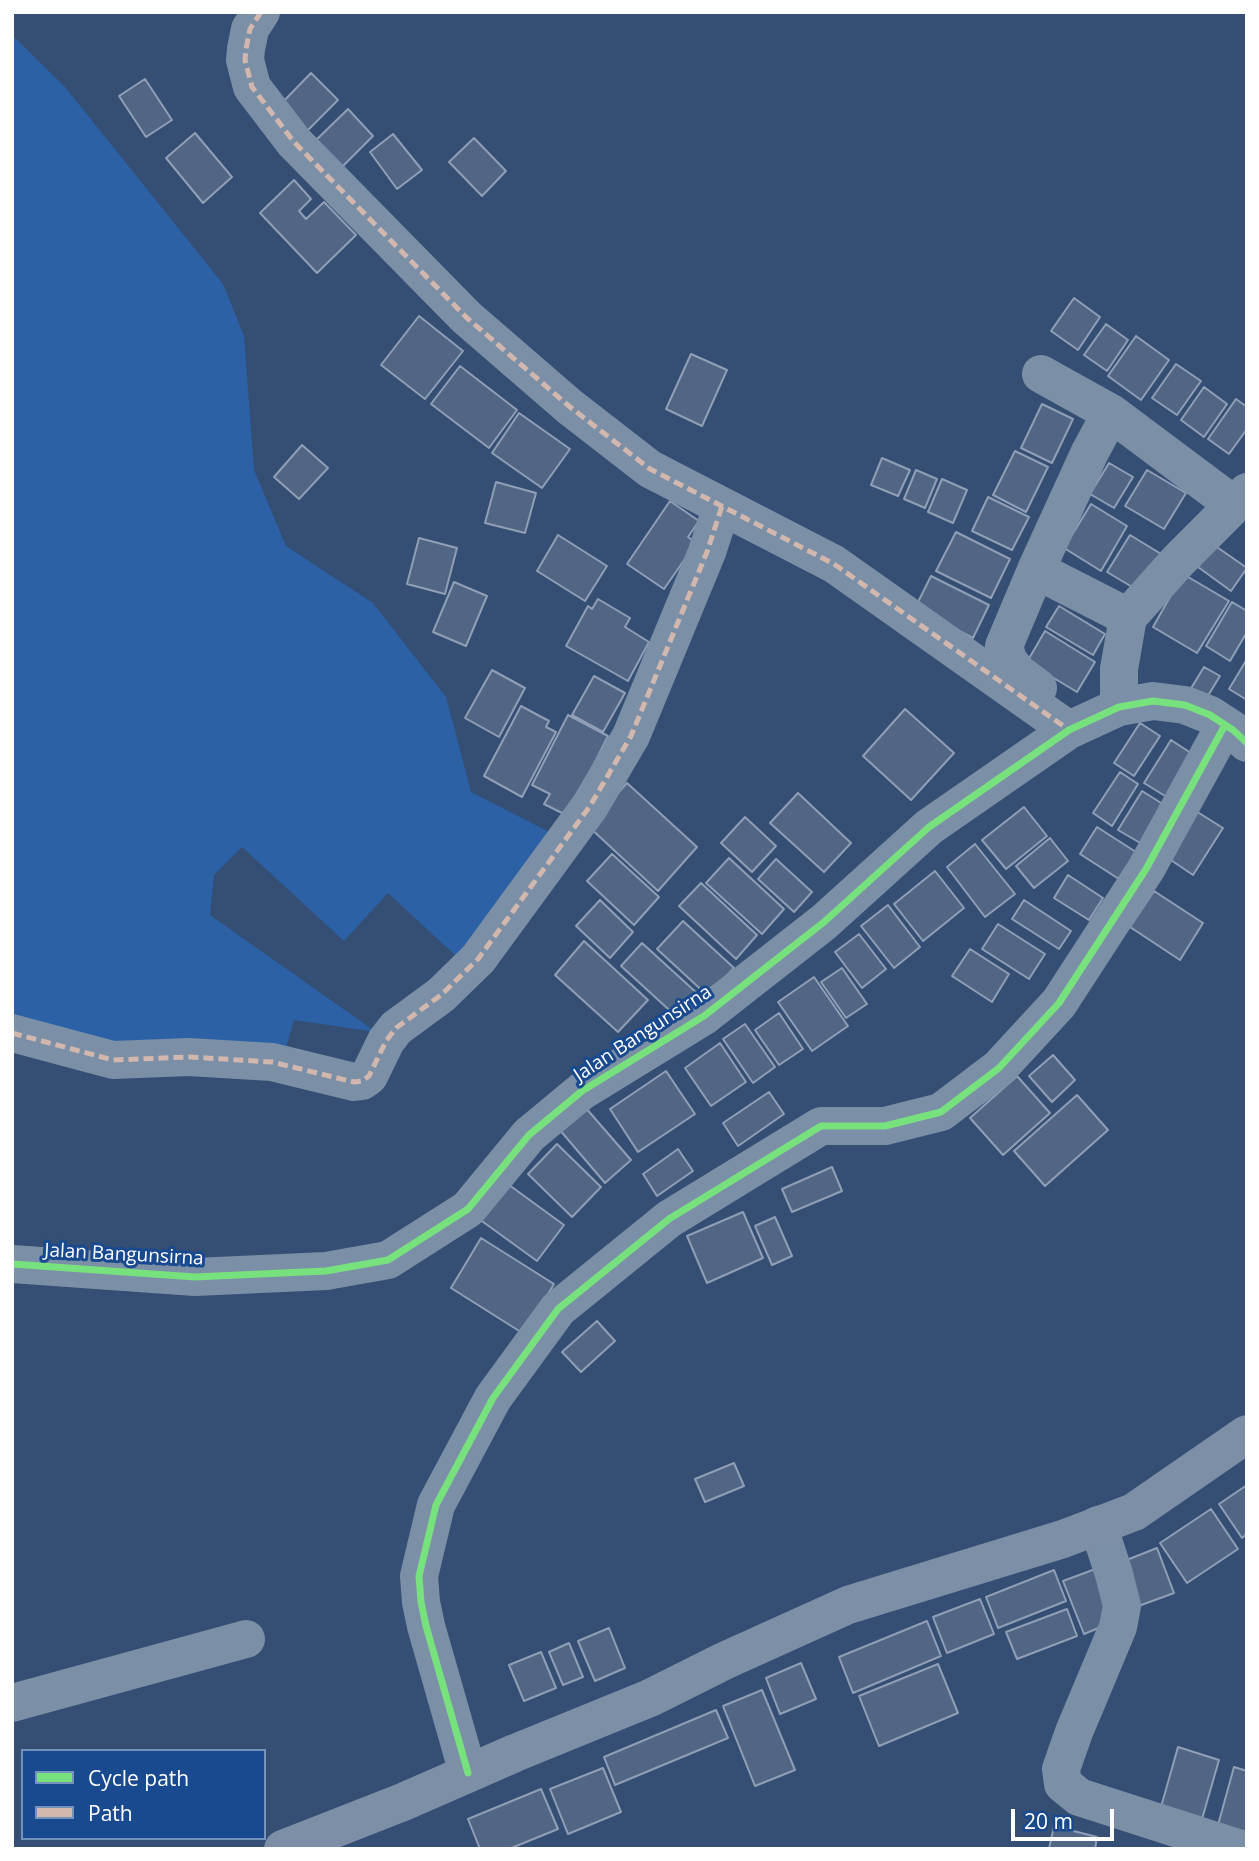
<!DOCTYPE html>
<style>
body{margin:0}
#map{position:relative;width:1259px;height:1861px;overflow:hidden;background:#344e74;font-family:"Open Sans",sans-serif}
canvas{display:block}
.frame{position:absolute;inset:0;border:14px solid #fff;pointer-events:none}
.legend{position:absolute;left:21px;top:1749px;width:245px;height:91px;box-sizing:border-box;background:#194a8f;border:2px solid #7592bc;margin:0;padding:9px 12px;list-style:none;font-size:21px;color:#fff}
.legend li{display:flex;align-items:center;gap:14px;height:35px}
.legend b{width:35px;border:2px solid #7592bc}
.scale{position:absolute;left:1011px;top:1809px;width:103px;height:32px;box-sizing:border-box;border:4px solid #fff;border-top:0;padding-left:9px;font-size:21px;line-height:24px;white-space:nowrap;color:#fff;-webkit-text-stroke:5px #194a8f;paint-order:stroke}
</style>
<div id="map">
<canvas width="1259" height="1861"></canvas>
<div class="frame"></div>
<ul class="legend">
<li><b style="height:9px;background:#77e17e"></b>Cycle path</li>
<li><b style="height:9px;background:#d1b7ad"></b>Path</li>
</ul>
<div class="scale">20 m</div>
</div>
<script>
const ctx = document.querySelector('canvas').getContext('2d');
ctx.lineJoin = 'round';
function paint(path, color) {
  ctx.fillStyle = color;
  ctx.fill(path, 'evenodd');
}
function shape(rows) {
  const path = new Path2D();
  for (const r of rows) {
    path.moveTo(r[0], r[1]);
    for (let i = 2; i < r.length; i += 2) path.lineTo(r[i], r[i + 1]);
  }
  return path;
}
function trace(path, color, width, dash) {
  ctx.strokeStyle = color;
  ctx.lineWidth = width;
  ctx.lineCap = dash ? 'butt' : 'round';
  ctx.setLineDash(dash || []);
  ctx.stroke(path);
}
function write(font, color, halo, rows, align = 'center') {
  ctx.font = font + ' "Open Sans",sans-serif';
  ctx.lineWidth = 6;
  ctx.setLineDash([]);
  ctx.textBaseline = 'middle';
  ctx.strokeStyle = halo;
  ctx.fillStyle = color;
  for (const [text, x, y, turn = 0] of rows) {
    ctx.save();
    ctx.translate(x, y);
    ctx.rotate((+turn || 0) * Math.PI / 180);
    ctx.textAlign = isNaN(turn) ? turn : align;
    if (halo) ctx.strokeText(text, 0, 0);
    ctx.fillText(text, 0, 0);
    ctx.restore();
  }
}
paint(shape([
 [12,35,65,87,223,284,244,336,254,470,286,546,373,603,446,697,471,792,553,834,456,956,388,893,344,941,242,847,214,875,210,915,376,1032,294,1020,284,1054,118,1045,12,1021]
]), '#2c61a5');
const building = shape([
 [311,73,338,100,304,134,277,108,311,73],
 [145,79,172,120,146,137,119,96,145,79],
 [348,109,373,136,339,170,313,143,348,109],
 [195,133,232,177,203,203,166,158,195,133],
 [393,134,422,170,397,189,370,152,393,134],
 [474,138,506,171,482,196,449,162,474,138],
 [294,180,311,199,299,211,306,219,324,202,356,235,317,273,260,213,294,180],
 [1074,298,1100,317,1078,350,1051,331,1074,298],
 [419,316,463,351,425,399,381,365,419,316],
 [1106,324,1128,340,1107,371,1084,355,1106,324],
 [1136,336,1169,360,1141,400,1108,376,1136,336],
 [691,354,727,370,702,426,666,409,691,354],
 [1176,364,1201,381,1177,415,1152,398,1176,364],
 [460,366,517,410,489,448,431,404,460,366],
 [1204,387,1227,404,1204,437,1181,420,1204,387],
 [1236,399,1247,407,1247,429,1229,454,1208,439,1236,399],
 [1042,404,1073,419,1052,463,1021,448,1042,404],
 [519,413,570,449,542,488,492,453,519,413],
 [302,445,328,468,299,499,274,477,302,445],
 [1015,451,1048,467,1026,512,993,495,1015,451],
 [882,458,910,470,898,496,871,485,882,458],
 [1109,463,1133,477,1114,508,1090,494,1109,463],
 [916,470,937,479,925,508,904,499,916,470],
 [1147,470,1186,493,1164,529,1125,506,1147,470],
 [942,479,967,490,953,523,928,512,942,479],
 [496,482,536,493,525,533,485,523,496,482],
 [988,497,1029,517,1012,550,972,531,988,497],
 [670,501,699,521,688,537,696,543,664,589,627,564,670,501],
 [1091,504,1127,526,1101,571,1064,548,1091,504],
 [956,532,1010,559,991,598,936,571,956,532],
 [558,535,607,566,585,601,537,571,558,535],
 [1130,535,1166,557,1144,594,1107,572,1130,535],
 [419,538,457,548,445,594,407,584,419,538],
 [1214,545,1247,568,1231,591,1198,567,1214,545],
 [1183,574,1229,601,1197,653,1153,627,1183,574],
 [931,576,989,605,973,638,915,608,931,576],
 [454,582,487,596,466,646,433,632,454,582],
 [598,599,630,618,625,627,649,642,628,681,566,646,588,606,592,609,598,599],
 [1232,602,1247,611,1247,632,1230,661,1206,646,1232,602],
 [1059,606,1105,634,1093,655,1046,627,1059,606],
 [1045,631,1095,662,1077,692,1027,662,1045,631],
 [1247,659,1247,700,1229,689,1247,659],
 [1204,667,1220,676,1206,699,1190,690,1204,667],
 [492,670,525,688,499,737,465,718,492,670],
 [594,676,625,693,603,732,572,715,594,676],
 [521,706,549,721,546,727,556,732,522,797,484,776,521,706],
 [905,709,954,753,911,800,863,756,905,709],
 [568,715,608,736,568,816,544,804,550,794,532,785,568,715],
 [1140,723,1160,736,1134,776,1114,763,1140,723],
 [1171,740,1197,757,1170,799,1144,783,1171,740],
 [1120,772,1138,784,1112,826,1093,813,1120,772],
 [627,783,697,847,658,891,588,826,627,783],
 [1142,791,1166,806,1142,844,1118,830,1142,791],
 [798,793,851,843,824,872,770,823,798,793],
 [1024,807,1047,836,1006,869,982,840,1024,807],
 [1191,808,1223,828,1193,875,1162,854,1191,808],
 [745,817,776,846,752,872,721,843,745,817],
 [1097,827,1139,854,1122,881,1080,854,1097,827],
 [1050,838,1068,861,1034,888,1016,866,1050,838],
 [975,844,1015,894,985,917,947,867,975,844],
 [612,854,659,897,634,925,587,881,612,854],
 [729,858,784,909,762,934,706,883,729,858],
 [776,859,812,892,794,912,758,879,776,859],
 [935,871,964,908,923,941,894,904,935,871],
 [1068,875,1103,898,1089,920,1054,898,1068,875],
 [701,883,757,935,736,959,679,906,701,883],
 [1154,891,1203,923,1180,960,1130,927,1154,891],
 [600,900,633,932,610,958,576,926,600,900],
 [1024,900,1071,931,1059,949,1012,919,1024,900],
 [888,905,920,947,894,968,861,926,888,905],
 [683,921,734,968,708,996,657,949,683,921],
 [998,924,1045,954,1029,979,982,949,998,924],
 [859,934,886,969,862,988,835,952,859,934],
 [584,941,648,1000,618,1032,555,975,584,941],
 [642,943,699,995,678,1018,621,966,642,943],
 [970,949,1009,974,992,1002,952,976,970,949],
 [842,968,867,1004,846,1018,821,982,842,968],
 [814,977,848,1026,812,1051,778,1002,814,977],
 [779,1013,803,1049,779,1065,755,1030,779,1013],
 [745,1024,775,1067,753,1083,723,1039,745,1024],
 [720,1043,746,1082,711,1106,685,1068,720,1043],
 [1053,1055,1075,1080,1052,1102,1029,1076,1053,1055],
 [666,1071,695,1114,638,1152,610,1109,666,1071],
 [1017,1076,1050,1113,1003,1155,970,1118,1017,1076],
 [769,1092,784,1114,738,1146,723,1123,769,1092],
 [1077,1095,1108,1130,1045,1186,1014,1151,1077,1095],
 [585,1107,631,1160,605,1183,559,1129,585,1107],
 [557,1144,601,1187,572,1217,528,1174,557,1144],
 [678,1149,693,1171,657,1196,643,1174,678,1149],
 [832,1167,842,1191,792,1212,782,1189,832,1167],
 [505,1182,564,1225,537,1261,479,1219,505,1182],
 [743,1212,763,1258,707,1283,687,1236,743,1212],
 [775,1217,792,1256,772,1265,755,1226,775,1217],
 [481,1238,554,1284,524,1334,451,1288,481,1238],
 [597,1321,615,1341,581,1372,562,1352,597,1321],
 [734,1463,744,1486,705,1502,695,1479,734,1463],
 [1247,1485,1247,1534,1242,1538,1219,1504,1247,1485],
 [1211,1509,1238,1549,1187,1583,1160,1543,1211,1509],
 [1157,1548,1174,1593,1136,1607,1119,1563,1157,1548],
 [1098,1568,1118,1620,1084,1634,1063,1581,1098,1568],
 [1054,1570,1066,1601,998,1628,986,1597,1054,1570],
 [980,1599,994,1634,947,1653,933,1617,980,1599],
 [1067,1609,1077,1636,1017,1659,1006,1632,1067,1609],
 [927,1621,941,1656,853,1693,839,1657,927,1621],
 [609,1628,625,1668,595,1681,578,1641,609,1628],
 [569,1643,583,1677,563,1685,549,1652,569,1643],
 [541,1652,556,1688,524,1701,509,1665,541,1652],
 [801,1663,816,1699,780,1714,766,1678,801,1663],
 [938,1664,958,1713,879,1746,859,1696,938,1664],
 [762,1690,795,1770,755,1786,723,1706,762,1690],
 [716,1710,728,1738,615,1785,604,1757,716,1710],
 [1178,1747,1219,1760,1198,1833,1157,1821,1178,1747],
 [1234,1767,1247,1771,1247,1834,1218,1825,1234,1767],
 [603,1768,621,1812,568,1834,550,1789,603,1768],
 [541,1789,558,1829,509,1849,480,1849,468,1819,541,1789],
 [1054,1826,1097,1837,1095,1849,1049,1849,1054,1826]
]);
paint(building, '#506684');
trace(building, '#909fb6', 2);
trace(shape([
 [261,12,250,29,246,49,245,60,252,87,294,142,466,317,570,407,650,469,834,564,1069,730],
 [1041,374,1111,413],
 [1036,570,1128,617],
 [1038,688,1018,673,1008,660,1004,646,1036,570,1090,452,1111,413,1234,505],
 [1119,707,1119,669,1128,617,1178,561,1247,492],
 [12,1033,113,1060,189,1057,272,1062,354,1082,362,1081,369,1076,386,1041,396,1028,441,995,478,959,590,806,631,736,707,552,722,506],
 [12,1264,195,1277,326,1271,388,1260,468,1209,529,1135,582,1091,704,1016,824,922,929,827,1069,730,1119,707,1153,701,1185,705,1210,715,1233,730,1247,743],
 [1098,1525,1114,1574,1122,1606,1118,1627,1074,1732,1061,1769,1063,1784,1079,1797,1241,1849],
 [12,1703,246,1639],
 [468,1773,426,1626,421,1602,419,1576,436,1505,493,1398,558,1309,669,1219,821,1126,885,1126,941,1112,999,1068,1059,1003,1146,869,1225,725]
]), '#7b8fa7', 38);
trace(shape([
 [283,1849,403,1802,515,1753,650,1698,724,1661,848,1605,1063,1539,1134,1512,1247,1434]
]), '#7c8fa7', 38);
trace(shape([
 [261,12,250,29,246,49,245,60,252,87,294,142,466,317,570,407,650,469,834,564,1069,730],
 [12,1033,113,1060,189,1057,272,1062,354,1082,362,1081,369,1076,386,1041,396,1028,441,995,478,959,590,806,631,736,707,552,722,506]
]), '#d1b7ad', 5, [10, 5]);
trace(shape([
 [12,1264,195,1277,326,1271,388,1260,468,1209,529,1135,582,1091,704,1016,824,922,929,827,1069,730,1119,707,1153,701,1185,705,1210,715,1233,730,1247,743],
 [468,1773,426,1626,421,1602,419,1576,436,1505,493,1398,558,1309,669,1219,821,1126,885,1126,941,1112,999,1068,1059,1003,1146,869,1225,725]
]), '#77e17e', 7);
write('19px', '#fff', '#194a8f', [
 ["Jalan Bangunsirna",643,1034,-33],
 ["Jalan Bangunsirna",124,1255,3]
]);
</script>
